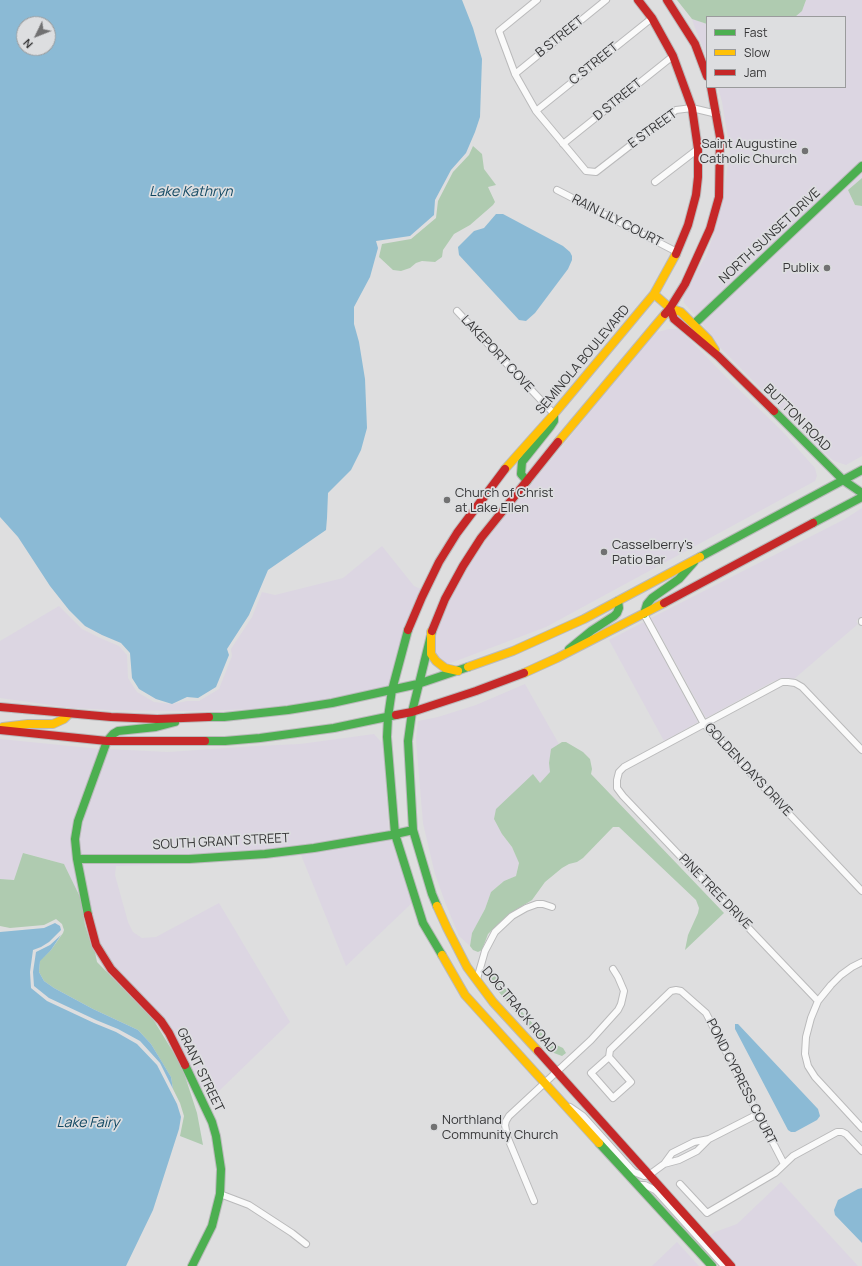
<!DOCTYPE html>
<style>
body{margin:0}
#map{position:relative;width:862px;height:1266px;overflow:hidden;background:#dededf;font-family:Manrope,sans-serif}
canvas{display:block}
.legend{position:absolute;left:706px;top:16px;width:140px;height:72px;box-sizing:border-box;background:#dddee0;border:1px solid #9a9b9c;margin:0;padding:5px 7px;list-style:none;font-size:12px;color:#363637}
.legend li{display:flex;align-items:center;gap:8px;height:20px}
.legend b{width:20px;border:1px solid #9a9b9c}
.north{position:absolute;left:16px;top:16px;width:40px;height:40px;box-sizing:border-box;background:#dddee0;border:1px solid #9a9b9c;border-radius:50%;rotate:227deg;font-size:11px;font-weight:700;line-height:16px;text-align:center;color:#363637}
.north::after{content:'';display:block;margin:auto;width:14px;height:18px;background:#717172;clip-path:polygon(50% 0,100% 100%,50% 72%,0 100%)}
</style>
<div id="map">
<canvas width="862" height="1266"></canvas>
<ul class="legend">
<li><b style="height:5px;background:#4caf50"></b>Fast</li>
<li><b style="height:5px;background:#ffc107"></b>Slow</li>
<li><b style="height:5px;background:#c62828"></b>Jam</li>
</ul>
<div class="north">N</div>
</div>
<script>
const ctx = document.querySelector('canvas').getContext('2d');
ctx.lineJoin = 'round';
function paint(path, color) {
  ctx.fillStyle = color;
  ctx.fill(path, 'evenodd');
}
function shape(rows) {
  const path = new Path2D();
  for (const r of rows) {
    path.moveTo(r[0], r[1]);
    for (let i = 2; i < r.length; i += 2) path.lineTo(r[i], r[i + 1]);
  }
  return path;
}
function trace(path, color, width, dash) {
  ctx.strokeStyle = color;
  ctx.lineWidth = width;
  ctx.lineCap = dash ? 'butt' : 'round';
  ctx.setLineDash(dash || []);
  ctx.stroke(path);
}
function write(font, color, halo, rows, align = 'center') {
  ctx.font = font + ' Manrope,sans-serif';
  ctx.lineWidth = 3.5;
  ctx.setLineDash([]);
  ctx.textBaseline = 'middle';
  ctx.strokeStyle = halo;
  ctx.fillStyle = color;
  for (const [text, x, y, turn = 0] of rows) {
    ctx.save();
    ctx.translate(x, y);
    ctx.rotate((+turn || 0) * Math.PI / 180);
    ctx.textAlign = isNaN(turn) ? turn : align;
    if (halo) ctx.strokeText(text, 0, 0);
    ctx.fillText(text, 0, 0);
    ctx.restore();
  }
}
paint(shape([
 [806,0,862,0,862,161,696,316,684,303,683,294,706,256,713,236,723,197,730,150,722,102,718,87,845,87,845,17,795,17,802,11],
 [692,19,707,24,707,58,695,28],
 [862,171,862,178,848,190,855,205,862,206,862,456,846,465,834,461,821,450,713,340,701,322],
 [669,329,678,329,689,339,727,378,782,431,815,468,817,476,815,481,546,627,448,664,439,658,435,652,435,636,448,604,471,561,508,511,561,448,624,369,654,333],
 [862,508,862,616,856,621,858,624,794,679,788,678,782,678,772,682,706,718,651,618,845,519],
 [382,546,414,586,423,590,390,688,288,708,190,711,110,710,73,708,0,698,0,641,59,606,82,629,100,638,119,646,127,655,128,678,137,692,154,702,172,704,187,701,199,701,219,689,232,656,231,649,252,617,262,592,275,595,343,578],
 [644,622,698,722,664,741,609,640],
 [525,684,559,744,551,750,549,763,551,772,540,783,533,774,502,834,512,847,519,862,516,876,504,881,491,892,485,909,472,933,470,946,459,936,445,902,435,874,423,823,416,740,418,721,438,717,476,705],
 [374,734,383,744,389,831,314,844,265,850,189,854,81,855,79,838,82,822,108,749,168,752,256,746,300,744],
 [0,739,100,749,74,821,71,839,73,863,81,899,64,864,24,853,14,880,0,879],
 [395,834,415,900,346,966,301,855,291,857,189,864,116,866,115,875,128,922,133,932,142,938,156,937,219,903,290,1022,218,1092,200,1087,173,1031,164,1018,114,966,100,943,93,922,82,863,189,863,265,858,314,852],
 [781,1182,858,1266,731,1266,707,1238,715,1232,737,1224],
 [677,1242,699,1266,652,1266]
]), '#dcd6e2');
paint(shape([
 [677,0,806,0,802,11,795,17,707,17,707,24,692,19],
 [473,146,482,154,484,169,496,185,488,187,495,202,493,205,470,225,454,234,443,250,442,257,435,262,422,261,416,263,410,268,401,271,393,270,379,257,382,244,411,239,436,218,438,201,453,172,469,155],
 [862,178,862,206,855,205,848,190],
 [562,742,566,742,583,752,590,759,592,769,591,774,724,913,685,950,688,935,698,913,699,908,696,900,619,827,613,827,583,858,577,862,569,864,562,868,545,882,532,900,511,913,497,925,488,934,482,950,478,952,473,950,470,946,472,933,485,909,491,892,504,881,516,876,519,863,512,847,502,834,494,819,496,809,533,774,540,783,550,772,549,763,551,749],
 [23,853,64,864,81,899,85,925,92,947,95,952,97,962,153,1019,178,1060,185,1076,197,1113,203,1145,180,1136,184,1116,180,1103,173,1089,171,1077,151,1044,138,1030,93,1009,54,988,44,981,39,972,40,960,51,950,63,933,64,930,62,924,56,919,44,925,10,928,0,926,0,879,14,880],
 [493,971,523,1013,550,1042,563,1048,566,1053,562,1056,554,1053,540,1040,492,984,488,976,488,972]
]), '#afcbb0');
paint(shape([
 [0,0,462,0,473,28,482,59,480,117,475,132,466,153,451,170,435,200,434,215,410,236,376,241,378,248,370,277,354,307,354,324,359,342,365,379,367,428,361,450,351,470,328,493,327,518,326,530,268,570,249,615,227,649,229,655,216,687,198,698,187,697,172,704,156,699,139,689,132,678,130,653,121,643,102,635,85,626,69,610,50,586,18,537,0,517],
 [24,24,48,24,48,48,24,48],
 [496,214,503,214,563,246,570,252,572,256,572,260,568,269,535,313,526,321,519,320,459,255,458,247,474,231,484,228],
 [55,923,60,926,61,930,49,942,41,947,33,950,30,972,31,988,47,1001,94,1023,116,1032,137,1044,157,1065,177,1104,181,1117,179,1129,153,1210,126,1266,0,1266,0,932,44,928],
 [61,935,51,950,40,961,39,972,44,981,54,988,93,1009,138,1030,151,1044,162,1062,171,1077,173,1089,160,1063,140,1041,118,1029,96,1020,49,998,34,986,33,972,36,952,50,945],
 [735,1024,738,1024,818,1109,820,1116,817,1120,795,1132,791,1132,788,1130,735,1029],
 [862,1188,862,1243,835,1215,834,1210,838,1200,858,1189]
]), '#8bbad5');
const street = shape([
 [537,0,499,31,515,74,536,111,586,171,596,172,676,110,692,108,717,114],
 [515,74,606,0],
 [536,111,652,18],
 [563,144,673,56],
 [655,182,698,149],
 [557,190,677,252],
 [457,311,554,414],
 [644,614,704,724,862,891],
 [862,621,862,622],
 [862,962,852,967,841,975,831,985,818,1001,811,1018,806,1037,805,1054,808,1066,815,1077,862,1128],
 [477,979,485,951,495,932,512,916,526,908,537,904,543,904,552,907],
 [818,1001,623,796,617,788,617,780,619,772,624,767,782,682,788,682,795,683,802,687,862,750],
 [609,1057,631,1082,613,1098,591,1073,609,1057,610,1050,671,991,676,990,681,991,706,1013,784,1164],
 [570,1107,583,1116,630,1168,634,1172,644,1176,649,1175,664,1164,672,1153,694,1142,709,1139,758,1114],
 [664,1164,679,1160,697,1151,709,1139],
 [680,1184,707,1213,775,1173,793,1156,837,1132,842,1132,846,1134,862,1151],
 [638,1185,645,1185,655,1190,659,1194,724,1266],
 [220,1194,249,1205,292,1233,306,1244],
 [534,1201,507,1136,505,1125,506,1121,509,1116,591,1040,618,1010,621,1004,624,991,618,977,613,969]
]);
const fast = shape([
 [694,324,862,166],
 [774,411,843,480,862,493],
 [527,481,521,474,522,462,550,427,554,421,554,416],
 [813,523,862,497],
 [700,557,862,470],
 [644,614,647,604,652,598,679,579,694,562],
 [408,630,392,690,388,717,387,737,395,834,423,923,442,955],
 [432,631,412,712,408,741,413,830,432,894,437,906],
 [569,649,591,631,614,616,617,613,619,608,618,601],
 [209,717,224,717,288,710,332,703,418,684,468,667],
 [107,741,113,734,118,731,156,727,175,722],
 [205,741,225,741,260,738,334,728,396,715],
 [77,859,189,859,265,854,314,848,391,835,413,830],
 [88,915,77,859,75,839,78,821,107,741],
 [185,1065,212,1122,216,1136,221,1169,220,1194,212,1226,192,1266],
 [599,1143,712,1266]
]);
const slow = shape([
 [654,294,670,308,681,312,708,339,715,350],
 [558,442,665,314],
 [505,469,554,414,654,294,676,254],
 [431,632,431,654,436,661,445,668,458,671],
 [468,667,513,651,584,619,700,557],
 [524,673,557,658,664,603],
 [3,727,28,724,53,724,64,719,69,714],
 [437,906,447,928,467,967,493,1002,538,1051],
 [442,955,465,995,599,1143]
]);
const jam = shape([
 [638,0,652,18,673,56,692,108,698,149,698,177,696,195,688,225,676,254],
 [667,0,695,44,707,76],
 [670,308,674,319,718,356,774,411],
 [665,314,670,308,685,284,710,229,719,197,720,137,711,87],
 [664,603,813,523],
 [408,630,422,597,439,562,457,533,505,469],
 [432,631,445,599,463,566,481,538,558,442],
 [0,707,111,717,157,719,209,717],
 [396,715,412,712,476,691,524,673],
 [0,730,107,741,205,741],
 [88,915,96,945,111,969,161,1021,169,1033,185,1065],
 [538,1051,731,1266]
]);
trace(street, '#bababb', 8);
trace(fast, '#bababb', 10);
trace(slow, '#bababb', 10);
trace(jam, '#bababb', 10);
trace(street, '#fafafa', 6);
trace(fast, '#4caf50', 8);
trace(slow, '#ffc107', 8);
trace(jam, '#c62828', 8);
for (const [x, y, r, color] of [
 [805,151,4,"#717172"],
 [827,268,4,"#717172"],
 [447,500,4,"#717172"],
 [604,552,4,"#717172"],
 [434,1127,4,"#717172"]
]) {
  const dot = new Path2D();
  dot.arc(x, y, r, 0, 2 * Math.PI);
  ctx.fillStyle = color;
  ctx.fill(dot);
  trace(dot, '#dddee0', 1.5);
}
write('13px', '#363637', '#dddee0', [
 ["B STREET",560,37,-39],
 ["C STREET",594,64,-39],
 ["D STREET",618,100,-39],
 ["E STREET",653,129,-36],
 ["RAIN LILY COURT",617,221,27],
 ["NORTH SUNSET DRIVE",770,236,-43],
 ["LAKEPORT COVE",497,354,47],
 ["SEMINOLA BOULEVARD",583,360,-50],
 ["BUTTON ROAD",797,418,45],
 ["GOLDEN DAYS DRIVE",748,770,47],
 ["SOUTH GRANT STREET",221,842,-3],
 ["PINE TREE DRIVE",715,892,46],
 ["DOG TRACK ROAD",519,1010,50],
 ["GRANT STREET",200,1070,64],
 ["POND CYPRESS COURT",741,1082,63]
]);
write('13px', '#363637', '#dddee0', [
 ["Saint Augustine",797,144,"right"],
 ["Catholic Church",797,159,"right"],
 ["Publix",819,268,"right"],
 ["Church of Christ",455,493],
 ["at Lake Ellen",455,508],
 ["Casselberry's",612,545],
 ["Patio Bar",612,560],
 ["Northland",442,1120],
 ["Community Church",442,1135]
], 'left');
write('italic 14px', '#0f4660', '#dddee0', [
 ["Lake Kathryn",191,192],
 ["Lake Fairy",88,1123]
]);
</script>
